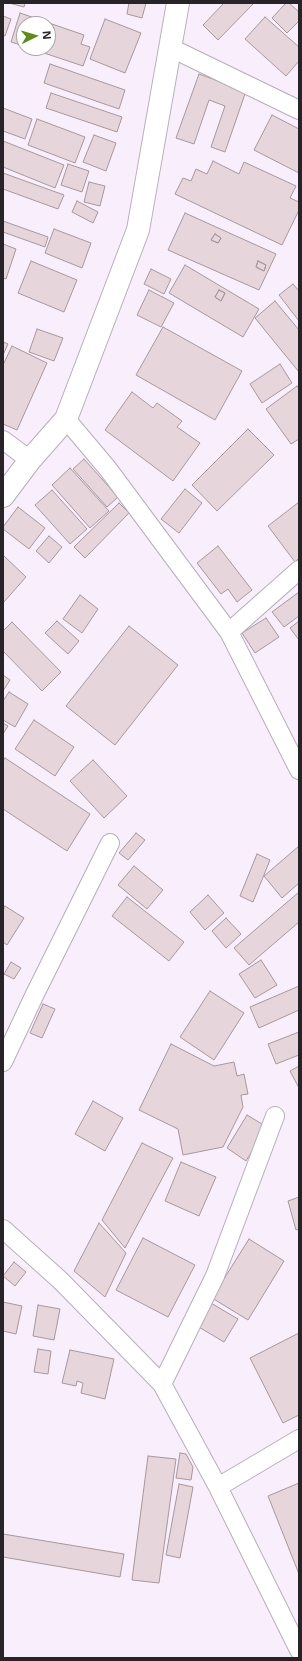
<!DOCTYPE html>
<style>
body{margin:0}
#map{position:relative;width:302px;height:1661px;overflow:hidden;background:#f9effc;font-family:"Noto Sans",sans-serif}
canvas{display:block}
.frame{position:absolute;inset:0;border:4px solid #272328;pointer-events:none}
.north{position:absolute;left:16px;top:16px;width:40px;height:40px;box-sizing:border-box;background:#fff;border:1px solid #a9a7a9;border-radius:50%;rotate:85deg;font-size:11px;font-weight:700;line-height:16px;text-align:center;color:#272328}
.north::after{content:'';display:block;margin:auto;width:14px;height:18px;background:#5f8b1c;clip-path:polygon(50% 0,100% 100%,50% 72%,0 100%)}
</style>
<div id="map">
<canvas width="302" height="1661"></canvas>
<div class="frame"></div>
<div class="north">N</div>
</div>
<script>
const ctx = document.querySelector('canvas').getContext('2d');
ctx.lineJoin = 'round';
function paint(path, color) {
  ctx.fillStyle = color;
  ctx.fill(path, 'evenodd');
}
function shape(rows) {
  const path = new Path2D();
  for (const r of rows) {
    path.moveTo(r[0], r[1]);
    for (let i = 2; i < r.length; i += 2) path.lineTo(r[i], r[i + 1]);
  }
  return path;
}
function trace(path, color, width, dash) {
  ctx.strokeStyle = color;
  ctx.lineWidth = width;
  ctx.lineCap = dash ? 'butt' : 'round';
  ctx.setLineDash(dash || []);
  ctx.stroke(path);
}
const building = shape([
 [9,3,25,3,24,7,9,3],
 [129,3,146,3,142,18,127,14,129,3],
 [224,3,254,3,218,40,203,25,224,3],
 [286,3,289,3,299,12,299,21,287,33,272,18,286,3],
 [20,13,84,35,81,44,90,47,83,66,29,48,48,48,48,24,24,24,24,46,11,42,20,13],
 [3,16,11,19,5,36,3,35,3,16],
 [265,17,299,47,299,61,286,76,245,39,265,17],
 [105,19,141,33,125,73,90,59,105,19],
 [50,64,125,90,119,109,44,83,50,64],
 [199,74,246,91,225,152,211,147,225,106,209,100,194,144,176,138,199,74],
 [51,93,122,117,117,132,46,108,51,93],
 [3,108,32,119,25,139,3,131,3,108],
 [272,115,299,129,299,173,254,150,272,115],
 [37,119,85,137,75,163,28,145,37,119],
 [94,135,116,143,106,171,83,162,94,135],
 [3,141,64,165,55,188,3,167,3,141],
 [213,161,239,174,244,162,296,186,290,198,299,202,299,210,282,245,175,194,183,178,191,181,196,169,207,174,213,161],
 [68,164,89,171,82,192,61,185,68,164],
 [3,173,64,195,58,209,3,189,3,173],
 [89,182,105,186,100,206,84,202,89,182],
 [77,201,98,212,93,223,72,212,77,201],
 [185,213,276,254,259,290,168,250,185,213],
 [215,234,221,238,218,243,211,240,215,234],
 [258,261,266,265,264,271,256,267,258,261],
 [3,221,48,237,45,247,3,232,3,221],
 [54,229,91,243,82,268,45,253,54,229],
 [215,234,221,238,218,243,211,240,215,234],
 [3,244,16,249,6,279,3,278,3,244],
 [31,261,77,280,64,312,18,293,31,261],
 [258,261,266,265,264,271,256,267,258,261],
 [185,265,259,309,243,337,169,293,185,265],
 [219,290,225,293,221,301,215,297,219,290],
 [151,269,171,279,164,294,144,284,151,269],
 [293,284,299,291,299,321,279,295,293,284],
 [149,290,174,303,161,327,137,315,149,290],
 [219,290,225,293,221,301,215,297,219,290],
 [275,301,299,330,299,372,255,318,275,301],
 [163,327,242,371,215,420,136,375,163,327],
 [37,329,63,338,54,361,29,352,37,329],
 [3,342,8,344,3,355,3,342],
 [12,346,47,363,17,430,3,424,3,365,12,346],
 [280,364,292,383,262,403,250,384,280,364],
 [297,386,299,389,299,439,291,444,266,409,297,386],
 [132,392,153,408,157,403,182,421,177,427,200,443,173,481,105,430,132,392],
 [248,429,274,455,217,511,192,485,248,429],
 [84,459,118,497,107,507,73,469,84,459],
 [70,468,109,511,90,528,52,485,70,468],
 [185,489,202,503,179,533,161,519,185,489],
 [52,490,87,529,70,544,35,505,52,490],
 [299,502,299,558,295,562,268,526,299,502],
 [119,503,129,513,85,558,74,547,119,503],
 [18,507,45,528,29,549,3,529,3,527,18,507],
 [49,536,62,547,49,563,36,551,49,536],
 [218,546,252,590,237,602,228,589,221,594,197,563,218,546],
 [3,555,26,577,3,603,3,555],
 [299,592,299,616,284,627,272,612,299,592],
 [80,595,98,609,82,633,63,619,80,595],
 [266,618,279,637,255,653,242,633,266,618],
 [57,621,79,641,68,654,45,633,57,621],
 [299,621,299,640,290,628,299,621],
 [12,622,61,672,42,691,3,651,3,631,12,622],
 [129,626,178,665,115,745,66,706,129,626],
 [3,675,10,680,3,691,3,675],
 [9,692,28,704,15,727,3,720,3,701,9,692],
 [34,720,74,747,55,776,15,749,34,720],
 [3,723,8,726,3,734,3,723],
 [5,758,90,814,67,851,3,809,3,761,5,758],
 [93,760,127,796,104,818,70,781,93,760],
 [136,833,145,840,128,860,119,853,136,833],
 [299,846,299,883,282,898,264,876,299,846],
 [257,854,270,860,253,902,240,896,257,854],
 [134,866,163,890,147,909,118,885,134,866],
 [299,892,299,922,249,965,234,948,299,892],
 [208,895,224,913,205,930,190,912,208,895],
 [127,897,184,942,169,961,112,916,127,897],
 [5,906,24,918,7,945,3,942,3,910,5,906],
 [226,918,241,934,226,948,212,931,226,918],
 [261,960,277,985,255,998,239,974,261,960],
 [11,962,21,968,14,979,4,974,11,962],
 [299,986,299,1010,259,1028,250,1007,299,986],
 [210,991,244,1013,214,1060,180,1037,210,991],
 [43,1004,55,1009,42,1038,30,1033,43,1004],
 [299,1032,299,1055,276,1064,268,1044,299,1032],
 [171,1044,214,1066,234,1062,237,1076,244,1074,248,1094,241,1095,243,1107,223,1147,183,1155,178,1129,139,1110,171,1044],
 [299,1066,299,1088,290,1071,299,1066],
 [93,1101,123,1118,105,1151,75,1134,93,1101],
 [247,1115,267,1127,246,1161,227,1148,247,1115],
 [142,1143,173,1158,125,1248,102,1220,142,1143],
 [181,1162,216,1177,199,1216,165,1201,181,1162],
 [299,1197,299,1229,296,1230,288,1201,299,1197],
 [99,1223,126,1253,105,1297,74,1271,99,1223],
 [143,1238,195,1265,168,1317,116,1290,143,1238],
 [249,1239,284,1261,248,1320,212,1298,249,1239],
 [14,1262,26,1272,15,1286,3,1276,14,1262],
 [3,1302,22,1306,16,1334,3,1331,3,1302],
 [211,1303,238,1319,224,1342,197,1326,211,1303],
 [38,1305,60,1309,54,1340,33,1336,38,1305],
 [299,1333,299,1415,283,1423,250,1358,299,1333],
 [38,1349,51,1351,48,1374,34,1372,38,1349],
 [70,1350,114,1359,105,1399,81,1393,83,1383,77,1381,76,1386,62,1383,70,1350],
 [180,1453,186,1454,193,1467,191,1480,176,1478,180,1453],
 [148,1456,176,1459,159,1583,132,1580,148,1456],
 [299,1483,299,1574,268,1496,299,1483],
 [179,1484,193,1487,180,1558,166,1555,179,1484],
 [3,1534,124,1554,120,1577,3,1557,3,1534]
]);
paint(building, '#e6d5db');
trace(building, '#a7979d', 1);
const minor = shape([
 [169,47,299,110],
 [66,419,108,469,229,632,299,770],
 [3,440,30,460],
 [229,632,299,570],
 [3,1062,34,996,110,843],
 [3,1229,60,1280,162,1384,218,1487,299,1650],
 [162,1384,215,1276,275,1116],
 [218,1487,299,1439]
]);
const tertiary = shape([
 [3,496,30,460,66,419,138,230,178,3]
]);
trace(minor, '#b7aeba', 20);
trace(tertiary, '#b7aeba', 24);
trace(minor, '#fff', 18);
trace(tertiary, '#fff', 22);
</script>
